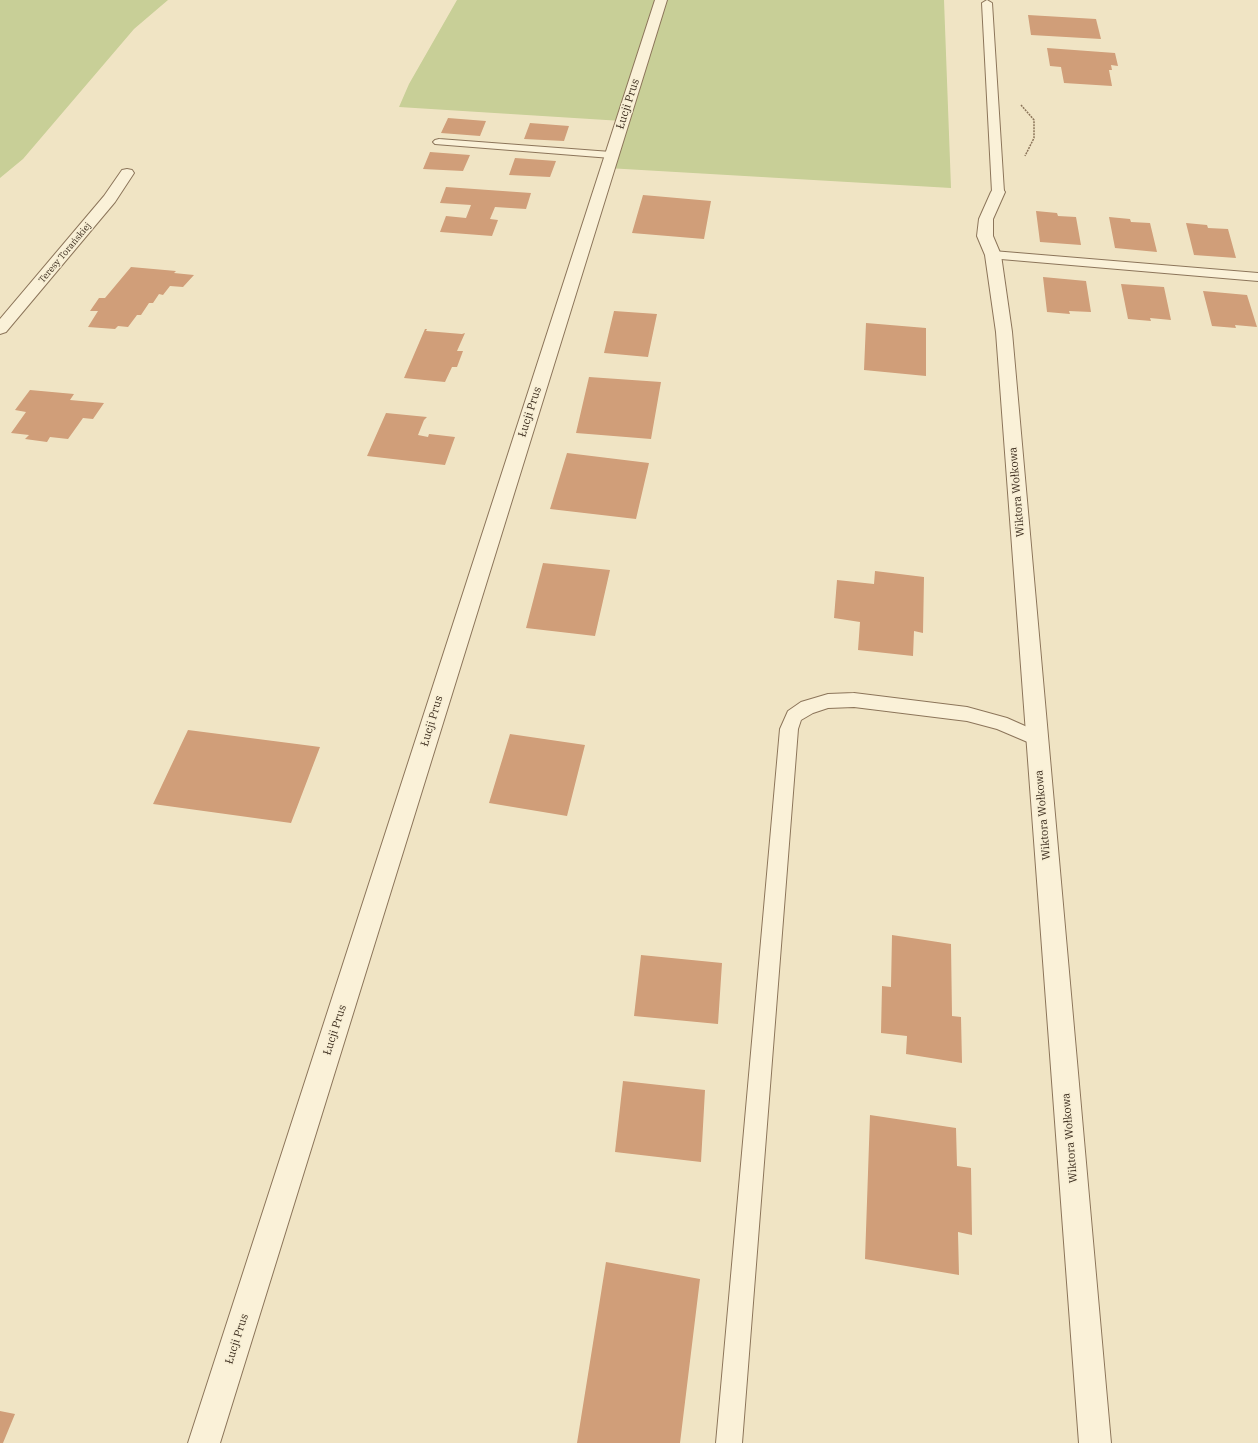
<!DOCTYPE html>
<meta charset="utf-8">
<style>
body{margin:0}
canvas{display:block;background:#f0e4c4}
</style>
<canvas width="1258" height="1443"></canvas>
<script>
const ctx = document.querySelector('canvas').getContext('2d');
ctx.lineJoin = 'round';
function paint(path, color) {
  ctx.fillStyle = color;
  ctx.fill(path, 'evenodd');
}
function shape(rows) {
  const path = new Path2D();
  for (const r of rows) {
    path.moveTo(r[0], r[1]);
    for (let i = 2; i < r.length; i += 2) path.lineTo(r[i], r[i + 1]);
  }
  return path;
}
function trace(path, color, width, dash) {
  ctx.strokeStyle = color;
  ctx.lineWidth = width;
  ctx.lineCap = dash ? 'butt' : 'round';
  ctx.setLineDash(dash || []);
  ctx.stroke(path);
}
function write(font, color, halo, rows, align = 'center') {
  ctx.font = font + ' "IBM Plex Serif",serif';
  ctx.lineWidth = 3;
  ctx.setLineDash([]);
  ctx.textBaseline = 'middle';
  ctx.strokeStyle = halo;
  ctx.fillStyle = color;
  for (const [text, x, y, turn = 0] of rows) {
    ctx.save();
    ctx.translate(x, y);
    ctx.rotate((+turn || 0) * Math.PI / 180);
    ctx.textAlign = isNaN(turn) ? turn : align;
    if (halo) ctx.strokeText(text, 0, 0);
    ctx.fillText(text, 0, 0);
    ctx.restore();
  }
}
paint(shape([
 [0,0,168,0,134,29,23,159,0,178],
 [457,0,944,0,951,188,607,168,622,121,399,107,409,84]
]), '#c8cf97');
paint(shape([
 [1028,15,1096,19,1101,39,1031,35],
 [1047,48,1115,53,1118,66,1111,65,1112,70,1109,70,1112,86,1064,83,1061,67,1050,66],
 [448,118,486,121,480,136,441,133],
 [530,123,569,126,564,141,524,139],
 [430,152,470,155,463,171,423,169],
 [515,158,556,161,550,177,509,175],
 [446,187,531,193,526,209,495,207,490,219,498,220,492,236,440,232,446,216,466,218,471,205,440,203],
 [643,195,711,201,704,239,632,233],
 [1036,211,1057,213,1058,216,1076,217,1081,245,1040,242],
 [1109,217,1130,219,1131,222,1150,223,1157,252,1115,248],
 [1186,223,1207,225,1208,228,1228,229,1236,258,1194,255],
 [131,267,176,271,174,273,194,275,183,287,170,286,163,295,159,294,153,303,149,303,141,315,137,315,128,327,118,326,115,329,88,327,98,311,90,311,99,298,105,298],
 [1043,277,1086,281,1091,312,1069,311,1070,314,1047,312],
 [1121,284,1164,287,1171,320,1150,318,1151,321,1128,319],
 [1203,291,1247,295,1257,327,1235,325,1236,328,1212,326],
 [614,311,657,314,648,357,604,353],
 [866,323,926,328,926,376,864,370],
 [425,329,427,329,426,331,462,334,465,333,457,351,463,351,457,367,452,367,445,382,404,378],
 [589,377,661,382,651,439,576,433],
 [30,390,74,394,70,400,104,403,93,419,83,418,68,439,50,437,47,442,25,439,29,435,11,433,26,412,15,410],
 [386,413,427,417,424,420,418,435,428,437,429,434,455,437,445,465,367,456],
 [567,453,649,463,636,519,550,509],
 [543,563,610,570,595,636,526,628],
 [875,571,924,577,923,633,914,631,913,656,858,650,860,622,834,618,837,580,874,584],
 [188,730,320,747,291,823,153,804],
 [510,734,585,745,567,816,489,803],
 [892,935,951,944,952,1016,961,1017,962,1063,906,1054,907,1036,881,1033,882,986,891,987],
 [641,955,722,963,718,1024,634,1016],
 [623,1081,705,1090,701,1162,615,1152],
 [870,1115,956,1128,957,1166,971,1168,972,1235,958,1232,959,1275,865,1259],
 [606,1262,700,1279,680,1443,577,1443],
 [0,1411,15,1414,3,1443,0,1443]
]), '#d09e79');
const service = shape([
 [987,0,992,3,1004,192,1002,195,998,196,994,195,992,192,982,3,987,0],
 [439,139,611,152,615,153,617,155,615,157,611,158,435,144,433,142,435,140,439,139],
 [993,251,1258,273,1258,281,989,258,987,255,989,252,993,251],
 [854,693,967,707,1007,718,1043,734,1046,739,1043,744,1037,746,997,729,967,721,854,707,828,708,813,713,801,720,798,729,742,1443,716,1443,780,729,788,711,801,702,828,694,854,693]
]);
const minor = shape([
 [655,0,667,0,220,1443,188,1443,655,0],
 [127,169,132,170,134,173,115,202,6,332,0,334,0,319,104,196,122,170,127,169],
 [998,188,1003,189,1005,192,993,219,993,236,1001,255,1012,332,1111,1443,1079,1443,996,332,985,255,977,236,979,219,991,192,993,189,998,188]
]);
trace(service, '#8c755a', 2);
trace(minor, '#8c755a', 2);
trace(shape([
 [1021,105,1034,120,1034,138,1025,156]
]), '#8c755a', 1.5, [2, 1]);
paint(service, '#faf1d8');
paint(minor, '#faf1d8');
write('9px', '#3c2d1e', '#f7eed4', [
 ["Teresy Torańskiej",65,253,-50]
]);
write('11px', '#3c2d1e', '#f7eed4', [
 ["Łucji Prus",628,104,-72],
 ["Łucji Prus",530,412,-72],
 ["Wiktora Wołkowa",1017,492,-95],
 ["Łucji Prus",432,721,-73],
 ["Wiktora Wołkowa",1043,815,-95],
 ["Łucji Prus",335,1030,-72],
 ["Wiktora Wołkowa",1070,1138,-95],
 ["Łucji Prus",237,1339,-72]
]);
</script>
